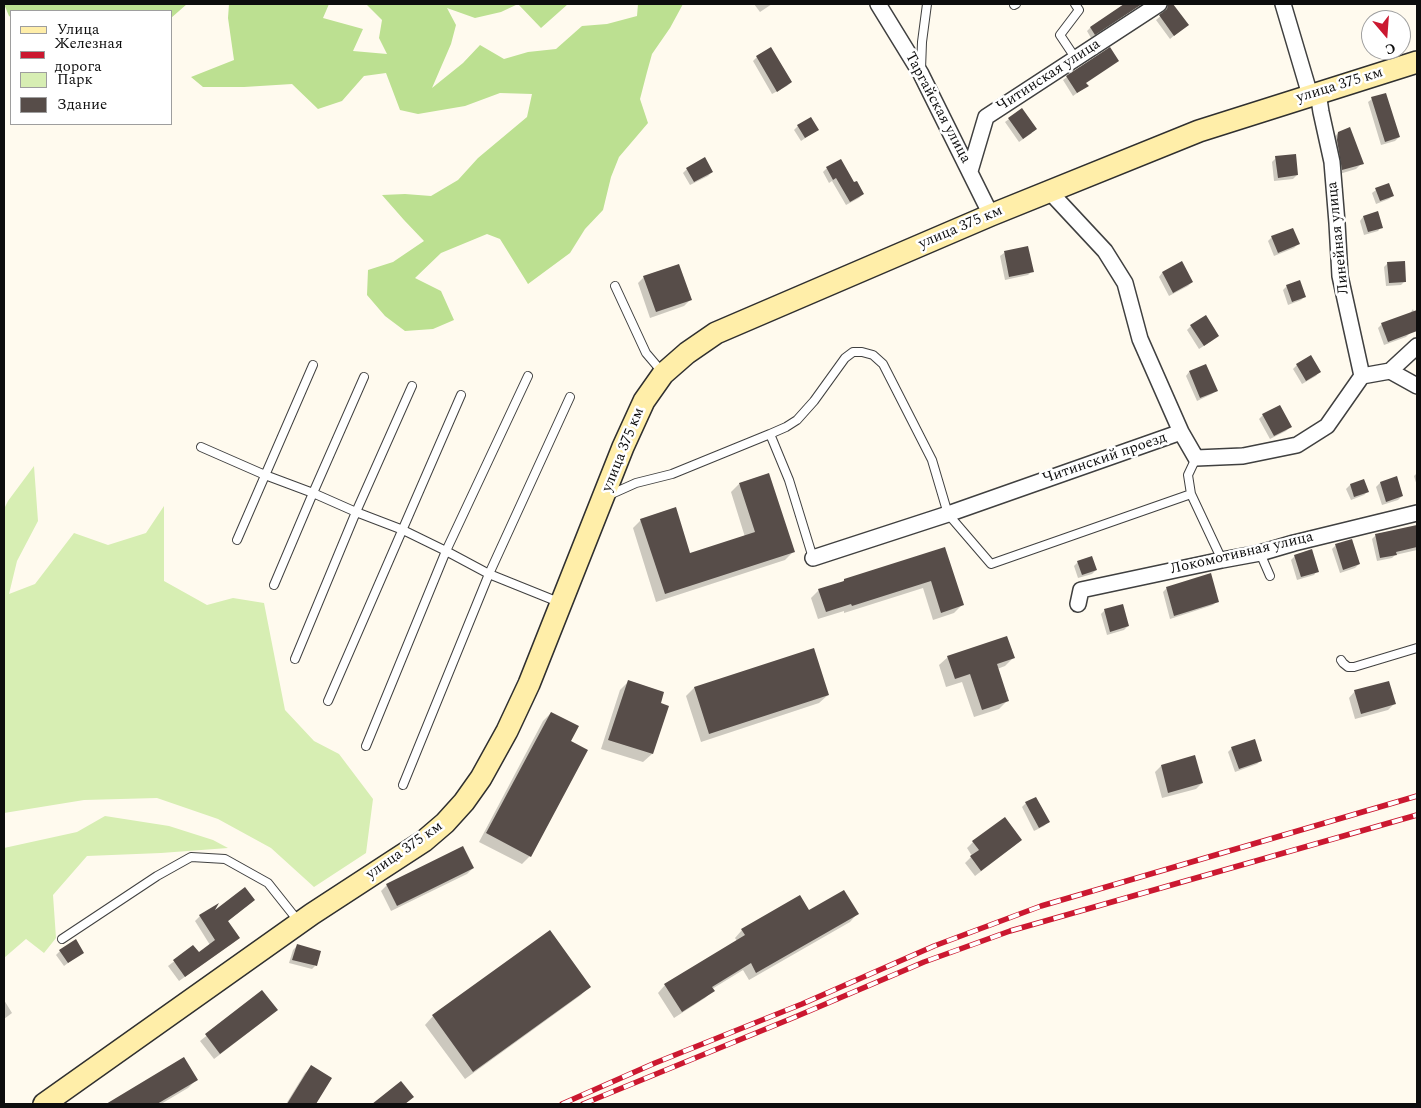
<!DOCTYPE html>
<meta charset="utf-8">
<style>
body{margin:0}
#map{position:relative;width:1421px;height:1108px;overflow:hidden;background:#fffaee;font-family:Spectral,serif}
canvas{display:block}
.frame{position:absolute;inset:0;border:5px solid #0d0d0d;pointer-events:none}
.legend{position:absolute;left:10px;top:10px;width:162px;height:115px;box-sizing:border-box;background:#fff;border:1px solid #9e9e9e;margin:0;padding:6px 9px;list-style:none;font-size:15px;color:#0d0d0d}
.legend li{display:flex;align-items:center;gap:10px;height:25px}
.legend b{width:25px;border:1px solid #9e9e9e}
.north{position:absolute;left:1361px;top:10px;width:50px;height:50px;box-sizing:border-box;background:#fff;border:1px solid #9e9e9e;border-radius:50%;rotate:162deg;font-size:14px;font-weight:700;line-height:20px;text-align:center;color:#0d0d0d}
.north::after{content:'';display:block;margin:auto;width:18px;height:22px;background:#cb1830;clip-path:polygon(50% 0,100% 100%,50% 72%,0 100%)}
</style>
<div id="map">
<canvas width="1421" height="1108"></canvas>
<div class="frame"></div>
<ul class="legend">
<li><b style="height:6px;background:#ffeea9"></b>Улица</li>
<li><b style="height:6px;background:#cb1830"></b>Железная дорога</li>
<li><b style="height:14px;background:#d7eeb3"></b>Парк</li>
<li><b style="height:14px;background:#574d49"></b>Здание</li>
</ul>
<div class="north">С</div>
</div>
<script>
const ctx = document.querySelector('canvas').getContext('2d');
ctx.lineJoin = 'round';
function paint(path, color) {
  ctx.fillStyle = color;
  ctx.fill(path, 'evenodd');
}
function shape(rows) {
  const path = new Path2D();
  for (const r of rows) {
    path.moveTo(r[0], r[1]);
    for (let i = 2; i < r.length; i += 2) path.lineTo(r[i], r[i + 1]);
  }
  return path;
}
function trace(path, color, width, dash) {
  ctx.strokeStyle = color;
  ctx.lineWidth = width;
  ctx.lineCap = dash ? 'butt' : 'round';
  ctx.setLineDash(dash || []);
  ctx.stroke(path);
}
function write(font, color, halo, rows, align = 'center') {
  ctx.font = font + ' Spectral,serif';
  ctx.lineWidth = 5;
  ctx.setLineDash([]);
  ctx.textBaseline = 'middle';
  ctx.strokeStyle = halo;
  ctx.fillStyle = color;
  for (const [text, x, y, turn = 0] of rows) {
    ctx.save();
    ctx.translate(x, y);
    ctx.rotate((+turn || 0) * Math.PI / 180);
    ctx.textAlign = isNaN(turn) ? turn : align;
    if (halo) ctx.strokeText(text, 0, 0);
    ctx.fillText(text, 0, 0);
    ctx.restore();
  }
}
paint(shape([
 [34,466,38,521,17,561,9,594,35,584,74,533,108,545,146,533,164,506,164,581,207,605,233,598,264,603,285,710,314,741,339,754,373,799,366,853,314,887,271,848,218,819,157,798,84,800,4,813,4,509,8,501],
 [105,816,169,826,213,840,228,848,161,853,87,856,53,895,56,938,44,953,26,939,4,958,4,848,77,832]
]), '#d7eeb3');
paint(shape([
 [4,4,187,4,171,18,171,11,11,11,11,17,9,16],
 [229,4,329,4,323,18,363,29,353,51,387,54,379,38,382,20,366,4,518,4,501,12,475,18,447,8,456,25,451,44,432,88,463,63,480,45,504,59,528,52,556,49,582,26,607,24,637,16,638,4,683,4,670,28,652,54,647,72,640,99,648,123,619,157,611,177,603,210,585,229,570,253,528,284,500,239,487,234,441,253,415,278,441,291,454,320,433,329,405,331,385,316,367,295,368,270,393,262,424,241,404,220,382,195,405,194,431,196,458,180,478,158,527,117,532,94,500,93,465,106,418,114,400,110,386,73,364,76,342,101,318,109,292,84,244,87,203,87,191,77,234,60,228,18],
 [518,4,568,4,541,28]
]), '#bce091');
paint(shape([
 [754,4,772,4,760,12],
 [1126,4,1142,4,1091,38,1087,31,1090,28],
 [1163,4,1171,4,1187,25,1170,39,1156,20,1164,13,1165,9],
 [1371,22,1371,40,1369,41,1365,27],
 [757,57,791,82,787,86,772,94,753,61],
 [1117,61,1085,83,1087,86,1073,96,1063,80,1067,77],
 [1372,99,1399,137,1395,141,1381,145,1368,102],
 [1009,119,1032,133,1019,142,1005,122],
 [798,126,817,130,801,141,794,130],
 [1338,133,1362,163,1356,169,1336,175,1332,140],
 [1276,158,1297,175,1293,179,1274,181,1272,162],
 [827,168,853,184,863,194,859,198,846,205,832,181,829,183,823,172],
 [687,169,712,172,708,176,690,185,683,173],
 [1376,190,1393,195,1389,199,1376,204,1372,193],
 [1363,217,1381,227,1378,231,1364,235,1360,221],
 [1272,237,1298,244,1294,248,1274,256,1268,241],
 [1004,253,1032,271,1028,275,1005,280,1000,256],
 [1181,263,1192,282,1188,286,1169,296,1159,277,1162,273],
 [1388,263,1405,281,1401,285,1386,286,1384,267],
 [644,277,690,300,684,306,650,318,638,283],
 [1287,286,1305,296,1301,300,1288,305,1283,290],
 [1413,309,1416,317,1417,317,1417,323,1407,326,1410,333,1406,337,1384,345,1378,328,1382,324,1411,314,1411,312],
 [1191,326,1213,340,1199,349,1187,330],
 [1297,365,1319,372,1316,376,1302,384,1293,369],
 [1189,372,1216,391,1212,394,1197,401,1186,376],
 [1263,415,1290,427,1286,431,1270,439,1259,419],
 [1417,473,1417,486,1414,476],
 [1396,478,1402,496,1398,500,1382,505,1376,487,1380,483],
 [1363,480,1367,492,1364,495,1351,500,1346,489,1350,485],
 [739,484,793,552,785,560,656,602,633,528,641,520,689,554,745,537,731,492],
 [1417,527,1417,550,1395,555,1392,558,1377,561,1372,539,1376,535],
 [1336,545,1359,564,1355,568,1340,573,1332,549],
 [944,549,962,605,954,613,933,620,923,588,844,613,844,611,818,619,811,598,819,590,842,583,844,580],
 [1295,556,1317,571,1314,575,1297,580,1291,560],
 [1078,562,1096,570,1092,574,1078,578,1074,566],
 [1167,588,1217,601,1213,605,1170,619,1163,592],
 [1105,610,1128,626,1124,630,1107,635,1101,614],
 [948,657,1013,658,1005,666,997,669,1007,701,999,709,974,717,962,682,946,687,939,665],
 [628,682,659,704,667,707,652,754,643,762,601,749,620,690],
 [694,688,828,695,819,703,701,742,686,696],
 [1355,691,1394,704,1388,710,1355,719,1349,698],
 [551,713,569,742,530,856,522,864,479,842,543,721],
 [1232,748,1261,760,1257,764,1235,772,1228,752],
 [1161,766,1202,783,1196,789,1162,798,1155,772],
 [1026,803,1048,822,1044,826,1034,831,1022,807],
 [1021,840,1014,846,975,876,965,863,972,856,967,848,973,842],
 [473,868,467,874,391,911,381,891,387,885],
 [254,900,227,922,239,938,233,943,179,981,168,966,193,947,198,954,210,945,195,921,200,916],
 [808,912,857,914,850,922,749,980,743,970,712,989,713,991,705,998,674,1018,658,993,665,985,737,941,735,938,742,930],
 [549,932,589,986,581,995,465,1079,425,1025,433,1016],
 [297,946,315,966,312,969,289,963,293,950],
 [60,951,83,952,64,966,56,955],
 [262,992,270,1016,214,1059,200,1041],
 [4,1000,12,1013,4,1019],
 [184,1059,196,1080,188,1088,161,1104,108,1104],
 [312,1067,330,1078,314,1104,286,1104,305,1073]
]), '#0003');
paint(shape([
 [1124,4,1142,4,1095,35,1090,27],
 [1168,4,1173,4,1189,25,1174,36,1159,15,1167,9],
 [771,47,792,82,777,92,756,56],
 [1110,47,1119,61,1086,83,1089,86,1077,93,1066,76],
 [1386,93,1400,137,1385,142,1371,97],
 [1022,108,1037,129,1023,139,1008,118],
 [811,117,819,130,805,138,797,125],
 [1350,127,1364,164,1342,170,1337,140,1338,132],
 [1296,154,1298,175,1278,178,1275,156],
 [705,157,713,172,694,182,686,168],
 [841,159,854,182,857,181,864,194,850,202,836,178,833,180,826,167],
 [1389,183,1394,196,1380,201,1375,188],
 [1378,211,1383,228,1368,232,1363,216],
 [1293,228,1300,244,1278,253,1271,236],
 [1028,246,1034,272,1009,277,1004,251],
 [1182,261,1193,282,1173,293,1162,272],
 [1405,261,1406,282,1389,283,1387,262],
 [679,264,692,300,656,312,643,276],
 [1300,280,1306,297,1292,302,1286,285],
 [1417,310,1417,331,1388,342,1381,323],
 [1206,315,1219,336,1204,346,1190,325],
 [1311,355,1321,372,1306,381,1296,364],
 [1206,364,1218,391,1200,398,1189,371],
 [1280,405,1292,427,1274,436,1262,414],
 [769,473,795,552,665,594,640,519,676,507,690,553,755,532,739,483],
 [1397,476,1403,496,1386,502,1380,482],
 [1364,479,1369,492,1354,497,1350,484],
 [1417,525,1417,547,1396,552,1397,555,1380,558,1375,534],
 [1352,539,1360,564,1343,570,1335,544],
 [945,547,964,605,941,613,931,581,852,606,851,604,826,612,818,589,844,581,844,579],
 [1312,549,1319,572,1301,577,1294,555],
 [1092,556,1097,570,1082,575,1077,561],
 [1211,573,1219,602,1174,616,1166,587],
 [1123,604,1129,626,1110,632,1104,609],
 [1007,636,1015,658,997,664,1009,701,982,710,970,674,955,679,947,656],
 [814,648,829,695,709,734,694,687],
 [628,680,664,692,661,703,669,706,653,754,608,740],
 [1389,681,1396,704,1361,714,1354,690],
 [551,712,579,726,571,741,588,750,531,857,486,833],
 [1255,739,1262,761,1239,769,1231,747],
 [1195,755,1203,783,1168,793,1161,765],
 [1036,797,1050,822,1039,828,1025,802],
 [1005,817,1022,840,981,871,970,856,979,850,972,841],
 [463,846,474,868,397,906,386,884],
 [245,887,255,900,228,921,240,938,185,977,173,960,193,945,199,952,215,940,199,915,219,903,215,910],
 [844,890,859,914,756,973,751,963,712,987,715,991,682,1012,664,984,745,935,741,929,800,895,809,910],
 [550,930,591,987,473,1072,432,1015],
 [76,939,84,953,68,963,59,950],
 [297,944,321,951,317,966,292,960],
 [262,990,278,1010,220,1054,205,1034],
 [184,1057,198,1080,157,1104,106,1104],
 [311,1065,332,1078,316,1104,287,1104],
 [401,1081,414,1097,405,1104,372,1104]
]), '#574d49');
const service = shape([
 [1075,4,1079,10,1060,35,1076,59],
 [1014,5,1016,4],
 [921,69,922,42,927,4],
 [615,286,646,353,663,373],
 [770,434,786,427,797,420,814,401,845,358,853,352,862,352,873,355,883,364,932,460,948,514,991,564,1191,494],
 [201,447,265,475,313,493,356,512,403,530,446,551,489,574,561,603],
 [1196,458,1188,475,1191,494,1222,560],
 [607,496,636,483,672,474,770,434,789,480,813,558],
 [237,540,313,365],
 [1260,553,1270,576],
 [274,585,313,493,364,377],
 [295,659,356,512,412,386],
 [1341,660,1343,663,1348,667,1354,667,1417,648],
 [328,701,461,395],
 [366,746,446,551,528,376],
 [403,785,489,574,570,397],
 [62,939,157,876,191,857,225,859,268,883,299,922]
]);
const minor = shape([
 [878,4,921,74,991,215],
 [1283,4,1310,95],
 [1318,93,1321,112,1332,162,1337,223,1340,276,1362,376,1390,371,1417,346],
 [970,171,986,117,1159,4],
 [1050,192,1105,251,1125,283,1140,339,1181,432],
 [1390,371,1417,386],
 [813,558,948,514,1181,432,1196,458,1243,456,1297,445,1327,426,1362,376],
 [1078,604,1081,590,1222,560,1260,553,1294,543,1417,513]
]);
const secondary = shape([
 [44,1104,312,914,424,841,445,823,464,802,481,778,507,731,529,684,623,447,644,401,663,374,687,353,716,333,991,215,1199,131,1417,62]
]);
trace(service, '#404040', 10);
trace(minor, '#404040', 18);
trace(secondary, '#2f2f2f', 24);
trace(service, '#fff', 8);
trace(minor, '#fff', 15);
trace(secondary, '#ffeea9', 21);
const rail = shape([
 [562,1104,655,1063,802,1004,934,946,1041,906,1417,796],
 [583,1104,795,1017,924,962,1010,931,1417,815]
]);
trace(rail, '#cb1830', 5.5);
trace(rail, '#fff', 4, [11]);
write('15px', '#0d0d0d', '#fff', [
 ["Читинская улица",1049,76,-33],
 ["улица 375 км",1340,86,-17],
 ["Таргайская улица",937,108,62],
 ["улица 375 км",961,228,-23],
 ["Линейная улица",1339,238,-96],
 ["улица 375 км",624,450,-68],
 ["Читинский проезд",1105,459,-19],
 ["Локомотивная улица",1242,554,-13],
 ["улица 375 км",405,851,-35]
]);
</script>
